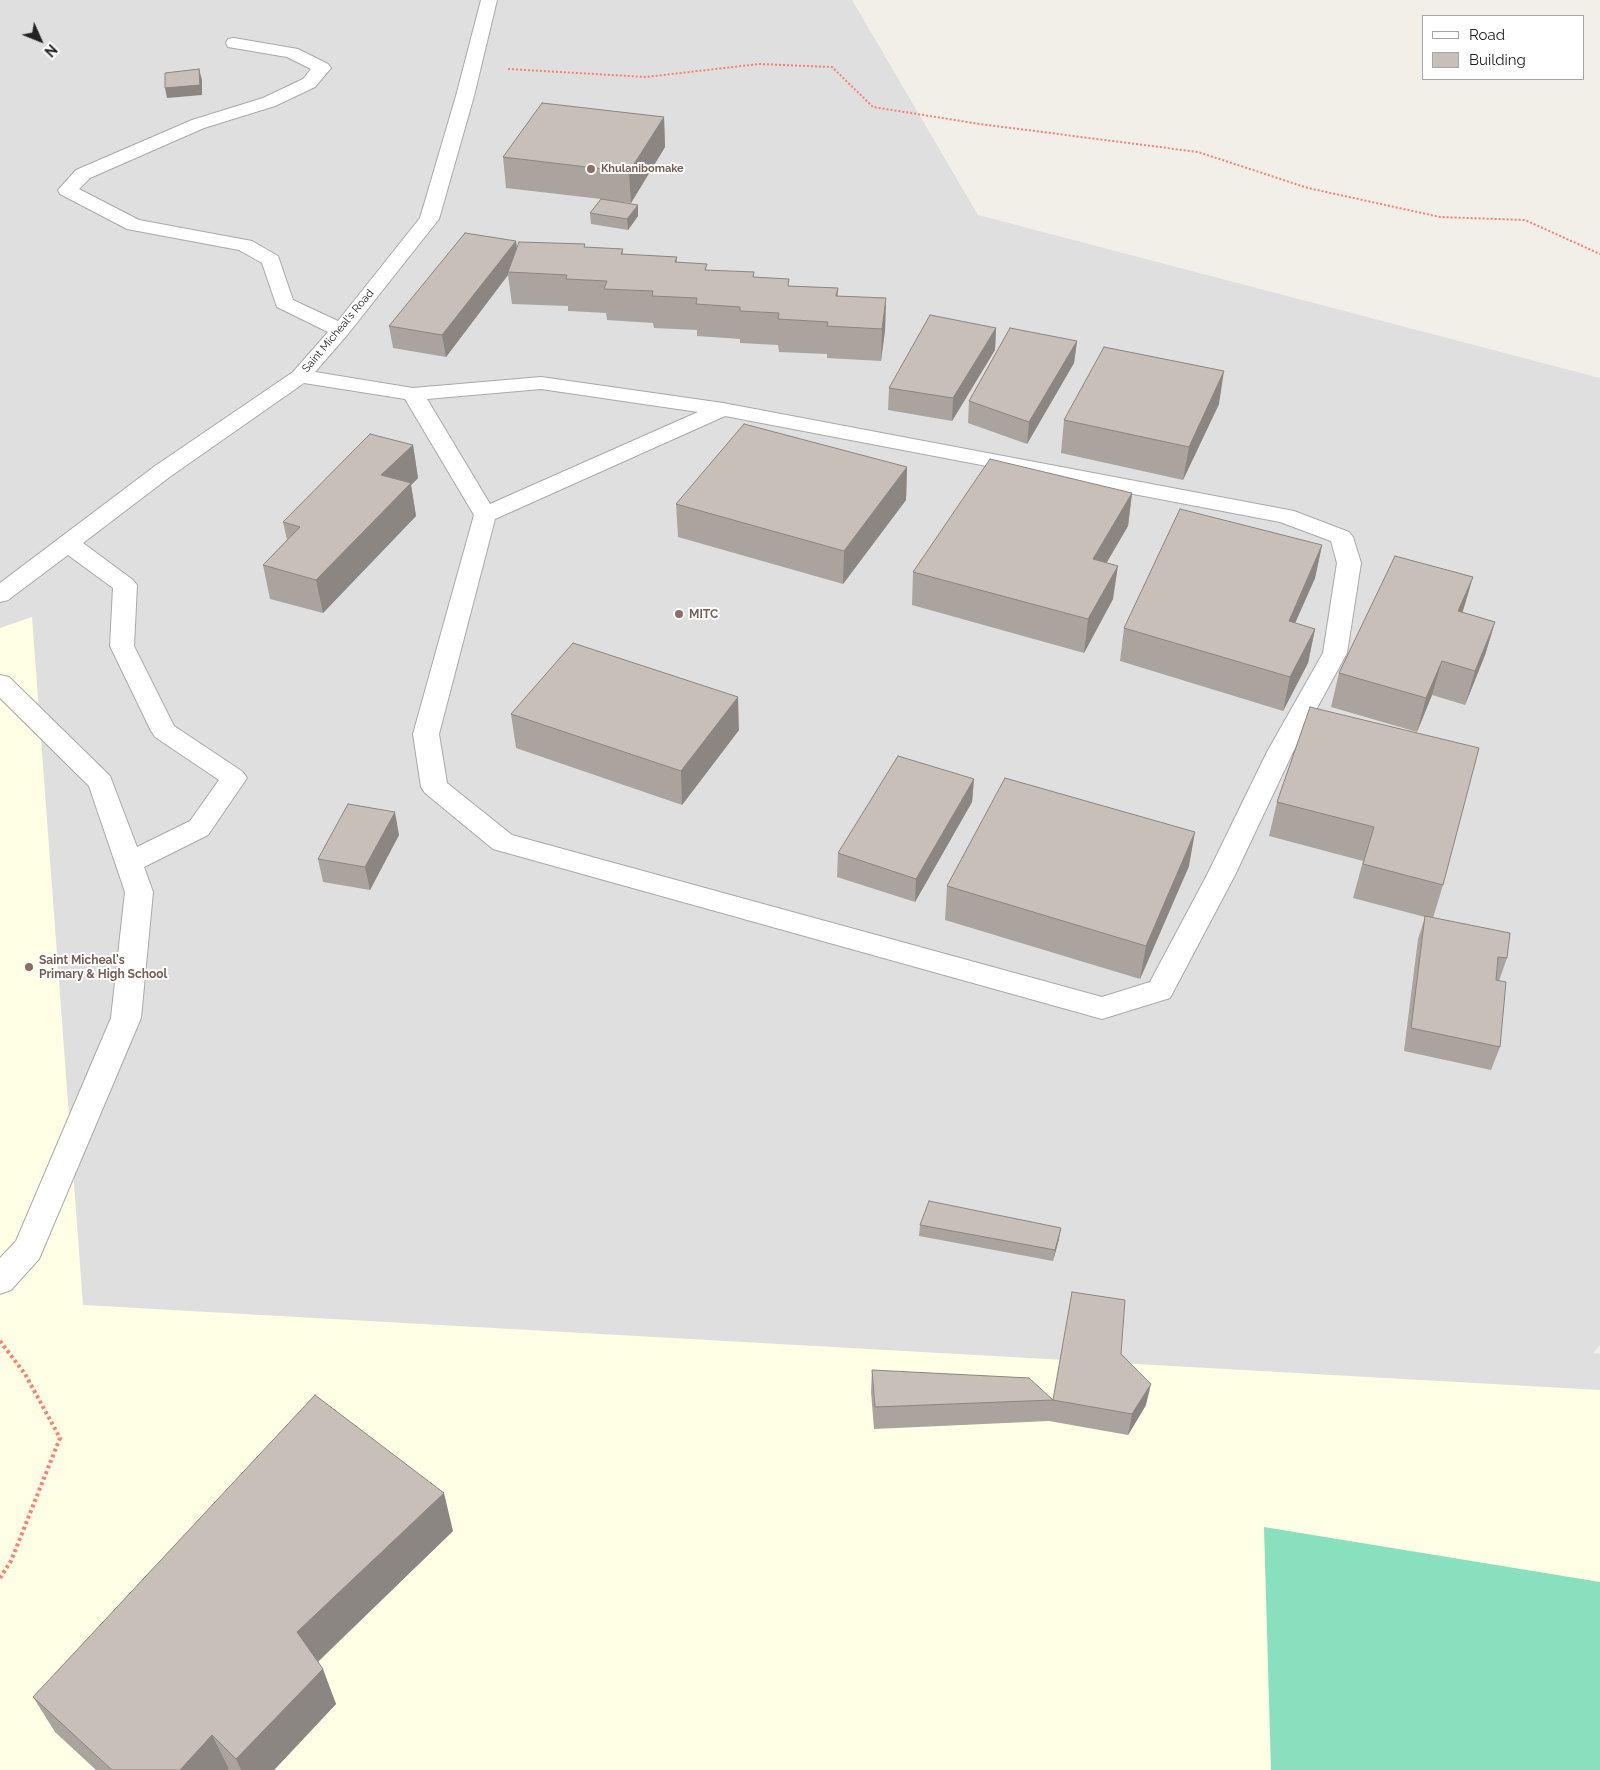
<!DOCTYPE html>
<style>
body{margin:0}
#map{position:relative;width:1600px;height:1770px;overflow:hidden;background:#f2efe9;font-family:Raleway,sans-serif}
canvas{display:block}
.legend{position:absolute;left:1422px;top:15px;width:162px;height:65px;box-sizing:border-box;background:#fff;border:1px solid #a7a7a7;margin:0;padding:6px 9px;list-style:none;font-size:15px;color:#222}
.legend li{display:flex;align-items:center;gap:10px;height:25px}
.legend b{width:25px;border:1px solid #a7a7a7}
.north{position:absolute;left:15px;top:15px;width:50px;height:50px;-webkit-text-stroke:4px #fff;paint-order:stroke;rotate:134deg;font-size:14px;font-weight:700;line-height:20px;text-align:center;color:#222}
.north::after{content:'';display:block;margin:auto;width:18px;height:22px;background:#222;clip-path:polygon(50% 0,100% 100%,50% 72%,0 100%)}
</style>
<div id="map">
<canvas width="1600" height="1770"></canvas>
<ul class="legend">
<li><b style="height:6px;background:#fff"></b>Road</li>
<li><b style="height:14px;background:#c7bfb8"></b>Building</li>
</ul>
<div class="north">N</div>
</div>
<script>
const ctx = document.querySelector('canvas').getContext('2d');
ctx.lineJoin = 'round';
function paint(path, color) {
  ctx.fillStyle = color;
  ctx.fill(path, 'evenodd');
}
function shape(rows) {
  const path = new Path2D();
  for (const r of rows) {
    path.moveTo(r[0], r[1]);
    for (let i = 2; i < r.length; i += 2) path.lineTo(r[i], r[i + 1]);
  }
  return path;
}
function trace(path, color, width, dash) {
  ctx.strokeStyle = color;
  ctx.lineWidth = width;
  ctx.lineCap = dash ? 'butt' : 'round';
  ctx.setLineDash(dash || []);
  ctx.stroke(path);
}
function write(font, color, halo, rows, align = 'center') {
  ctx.font = font + ' Raleway,sans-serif';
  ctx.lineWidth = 4;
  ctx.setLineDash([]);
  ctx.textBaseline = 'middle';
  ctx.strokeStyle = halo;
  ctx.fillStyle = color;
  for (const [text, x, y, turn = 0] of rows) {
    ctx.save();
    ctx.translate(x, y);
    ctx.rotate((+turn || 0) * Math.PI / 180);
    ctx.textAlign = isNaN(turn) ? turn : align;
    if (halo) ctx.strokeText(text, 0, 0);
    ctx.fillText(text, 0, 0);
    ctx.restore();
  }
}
paint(shape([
 [0,0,852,0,978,215,1600,378,1600,1345,1593,1353,1600,1354,1600,1770,0,1770]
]), '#e0dfdf');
paint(shape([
 [32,617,83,1305,1600,1390,1600,1770,0,1770,0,628]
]), '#ffffe5');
paint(shape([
 [1264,1527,1600,1582,1600,1770,1271,1770]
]), '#88e0be');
const minor = shape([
 [481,0,497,0,474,96,439,219,348,334,315,372,413,388,541,377,723,403,1294,511,1349,532,1353,537,1361,563,1347,653,1293,752,1235,875,1170,998,1102,1019,493,849,425,793,421,787,413,734,474,515,405,399,304,383,171,476,83,543,133,580,137,585,134,646,174,726,243,772,247,778,208,835,144,867,153,892,141,1018,39,1259,11,1290,0,1294,0,1258,16,1241,111,1018,125,892,89,786,0,698,0,675,9,677,110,776,137,847,190,821,219,780,155,737,151,731,110,646,113,588,68,555,8,600,0,602,0,583,155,466,293,372,328,332,277,307,262,263,239,250,127,229,60,194,58,190,76,170,192,120,263,98,303,79,311,69,287,57,228,47,226,43,228,39,234,38,298,49,328,64,331,68,315,87,275,106,204,128,90,178,79,189,139,220,252,241,278,256,293,300,338,321,420,218,456,96,481,0],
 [541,389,698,412,490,504,427,399,541,389],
 [725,416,1280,522,1331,541,1337,563,1323,653,1267,752,1207,875,1150,982,1102,997,512,835,447,783,439,734,495,519,725,416]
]);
trace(minor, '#a9a9a9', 2);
trace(shape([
 [508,69,646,77,759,64,832,67,873,107,980,124,1198,152,1308,188,1440,217,1525,220,1600,254]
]), '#fa8072', 2, [2, 2]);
trace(shape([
 [0,1341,25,1374,60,1438,11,1561,0,1578]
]), '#fa8072', 4, [3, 3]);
paint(minor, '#fff');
paint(shape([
 [664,117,665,147,631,203,613,201,638,216,628,230,591,224,590,213,601,199,506,188,503,157],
 [516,241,517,249,585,248,623,249,623,255,677,257,677,262,707,270,754,277,789,286,838,288,838,296,886,298,885,330,881,361,827,358,827,354,779,352,778,345,740,343,740,339,697,336,697,330,654,328,653,323,607,320,606,313,568,311,568,306,512,304,508,275,446,357,393,348,389,326],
 [996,328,995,350,952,421,888,410,889,388],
 [1077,341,1074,363,1027,444,968,423,969,401],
 [1219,404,1183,480,1061,453,1064,420],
 [413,445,418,478,411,485,416,516,323,613,270,599,263,565,287,540,283,522],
 [907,467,906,500,843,584,678,537,676,504],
 [1132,493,1128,526,1106,563,1113,599,1084,653,912,605,913,572],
 [1322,545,1315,578,1295,623,1315,629,1308,663,1283,711,1120,661,1124,628],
 [1462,612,1495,622,1485,655,1465,705,1432,695,1417,732,1331,707,1339,673],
 [1310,707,1443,885,1433,918,1507,958,1499,981,1500,1047,1491,1070,1404,1051,1418,939,1425,917,1353,898,1363,861,1269,836,1277,802],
 [511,714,739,730,682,805,516,748],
 [974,779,972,802,915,902,837,877,838,853],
 [399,835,370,890,323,882,318,859],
 [1189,866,1140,979,945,920,947,886],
 [920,1225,1059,1239,1053,1261,919,1236],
 [1121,1354,1146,1405,1128,1435,1049,1421,874,1429,871,1392,872,1370,1053,1400],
 [453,1531,318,1662,336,1704,274,1770,229,1770,229,1769,228,1770,96,1770,55,1732,33,1697]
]), '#aba49e');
paint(shape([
 [199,69,202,80,202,95,167,98,165,88],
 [664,117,665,147,631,203,629,172],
 [638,205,638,216,628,230,627,219],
 [516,241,518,262,508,272,508,275,446,357,442,335],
 [886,298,885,330,881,361,882,329],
 [996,328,995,350,952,421,953,398],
 [1077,341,1074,363,1027,444,1029,422],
 [1224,371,1219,404,1183,480,1189,447],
 [413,445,418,478,411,485,416,516,323,613,316,580,381,475],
 [907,467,906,500,843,584,844,551],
 [1132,493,1128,526,1089,593,1093,559],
 [1322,545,1315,578,1281,655,1289,621],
 [1118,566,1113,599,1084,653,1088,619],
 [1473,577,1463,611,1448,645,1458,611],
 [1495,622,1485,655,1465,705,1475,671],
 [1315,629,1308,663,1283,711,1290,677],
 [1442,661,1432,695,1417,732,1426,698],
 [738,697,739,730,682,805,681,771],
 [974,779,972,802,915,902,916,879],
 [395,812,399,835,370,890,365,867],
 [1195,832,1189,866,1140,979,1146,946],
 [1061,1228,1059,1239,1053,1261,1055,1250],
 [1151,1384,1146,1405,1128,1435,1132,1414],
 [444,1493,453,1531,311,1668,297,1632],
 [323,1669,336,1704,274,1770,241,1770,236,1759],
 [212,1735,229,1769,228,1770,180,1770]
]), '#8b8681');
const building = shape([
 [199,69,200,85,165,88,165,73,199,69],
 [542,103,664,117,629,172,503,157,542,103],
 [601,199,638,205,627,219,590,213,601,199],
 [465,233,516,241,442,335,389,326,465,233],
 [519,242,585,244,584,247,623,249,621,254,677,257,675,262,707,264,705,270,754,272,753,277,789,279,788,286,838,288,836,296,886,298,882,329,827,326,828,322,778,319,779,313,740,311,740,307,696,304,697,298,652,296,653,291,604,289,607,281,566,279,567,275,508,272,519,242],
 [930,315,996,328,953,398,889,388,930,315],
 [1010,328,1077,341,1029,422,969,401,1010,328],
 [1104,347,1224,371,1189,447,1064,420,1104,347],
 [744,424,907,467,844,551,676,504,744,424],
 [370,434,413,445,381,475,411,483,316,580,263,565,300,527,283,522,370,434],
 [990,459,1132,493,1093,559,1118,566,1088,619,913,572,990,459],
 [1180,509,1322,545,1289,621,1315,629,1290,677,1124,628,1180,509],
 [1395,556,1473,577,1458,611,1495,622,1475,671,1442,661,1426,698,1339,673,1395,556],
 [573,643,738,697,681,771,511,714,573,643],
 [1310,707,1479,748,1443,885,1363,864,1374,827,1277,802,1310,707],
 [898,756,974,779,916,879,838,853,898,756],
 [1005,778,1195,832,1146,946,947,886,1005,778],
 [348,804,395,812,365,867,318,859,348,804],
 [1425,916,1510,933,1507,958,1498,957,1496,980,1506,982,1500,1047,1411,1028,1425,916],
 [929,1201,1061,1228,1055,1250,920,1225,929,1201],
 [1072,1292,1125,1300,1121,1354,1151,1384,1132,1414,1053,1400,875,1407,872,1370,1029,1378,1053,1400,1072,1292],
 [315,1395,444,1493,297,1632,323,1669,236,1759,212,1735,180,1770,112,1770,33,1697,315,1395]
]);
paint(building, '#c7bfb8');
trace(building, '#8b8681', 1);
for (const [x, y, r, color] of [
 [591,169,5,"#8d6e63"],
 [679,614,5,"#8d6e63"],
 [29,967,5,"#8d6e63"]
]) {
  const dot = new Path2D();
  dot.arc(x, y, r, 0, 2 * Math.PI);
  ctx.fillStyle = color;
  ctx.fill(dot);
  trace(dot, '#fff', 2);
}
write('bold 11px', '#785e54', '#fff', [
 ["Khulanibomake",601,169]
], 'left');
write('11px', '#222', '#fff', [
 ["Saint Micheal's Road",338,331,-50]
]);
write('bold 12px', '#785e54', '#fff', [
 ["MITC",689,614],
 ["Saint Micheal's",39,960],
 ["Primary & High School",39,974]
], 'left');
</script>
